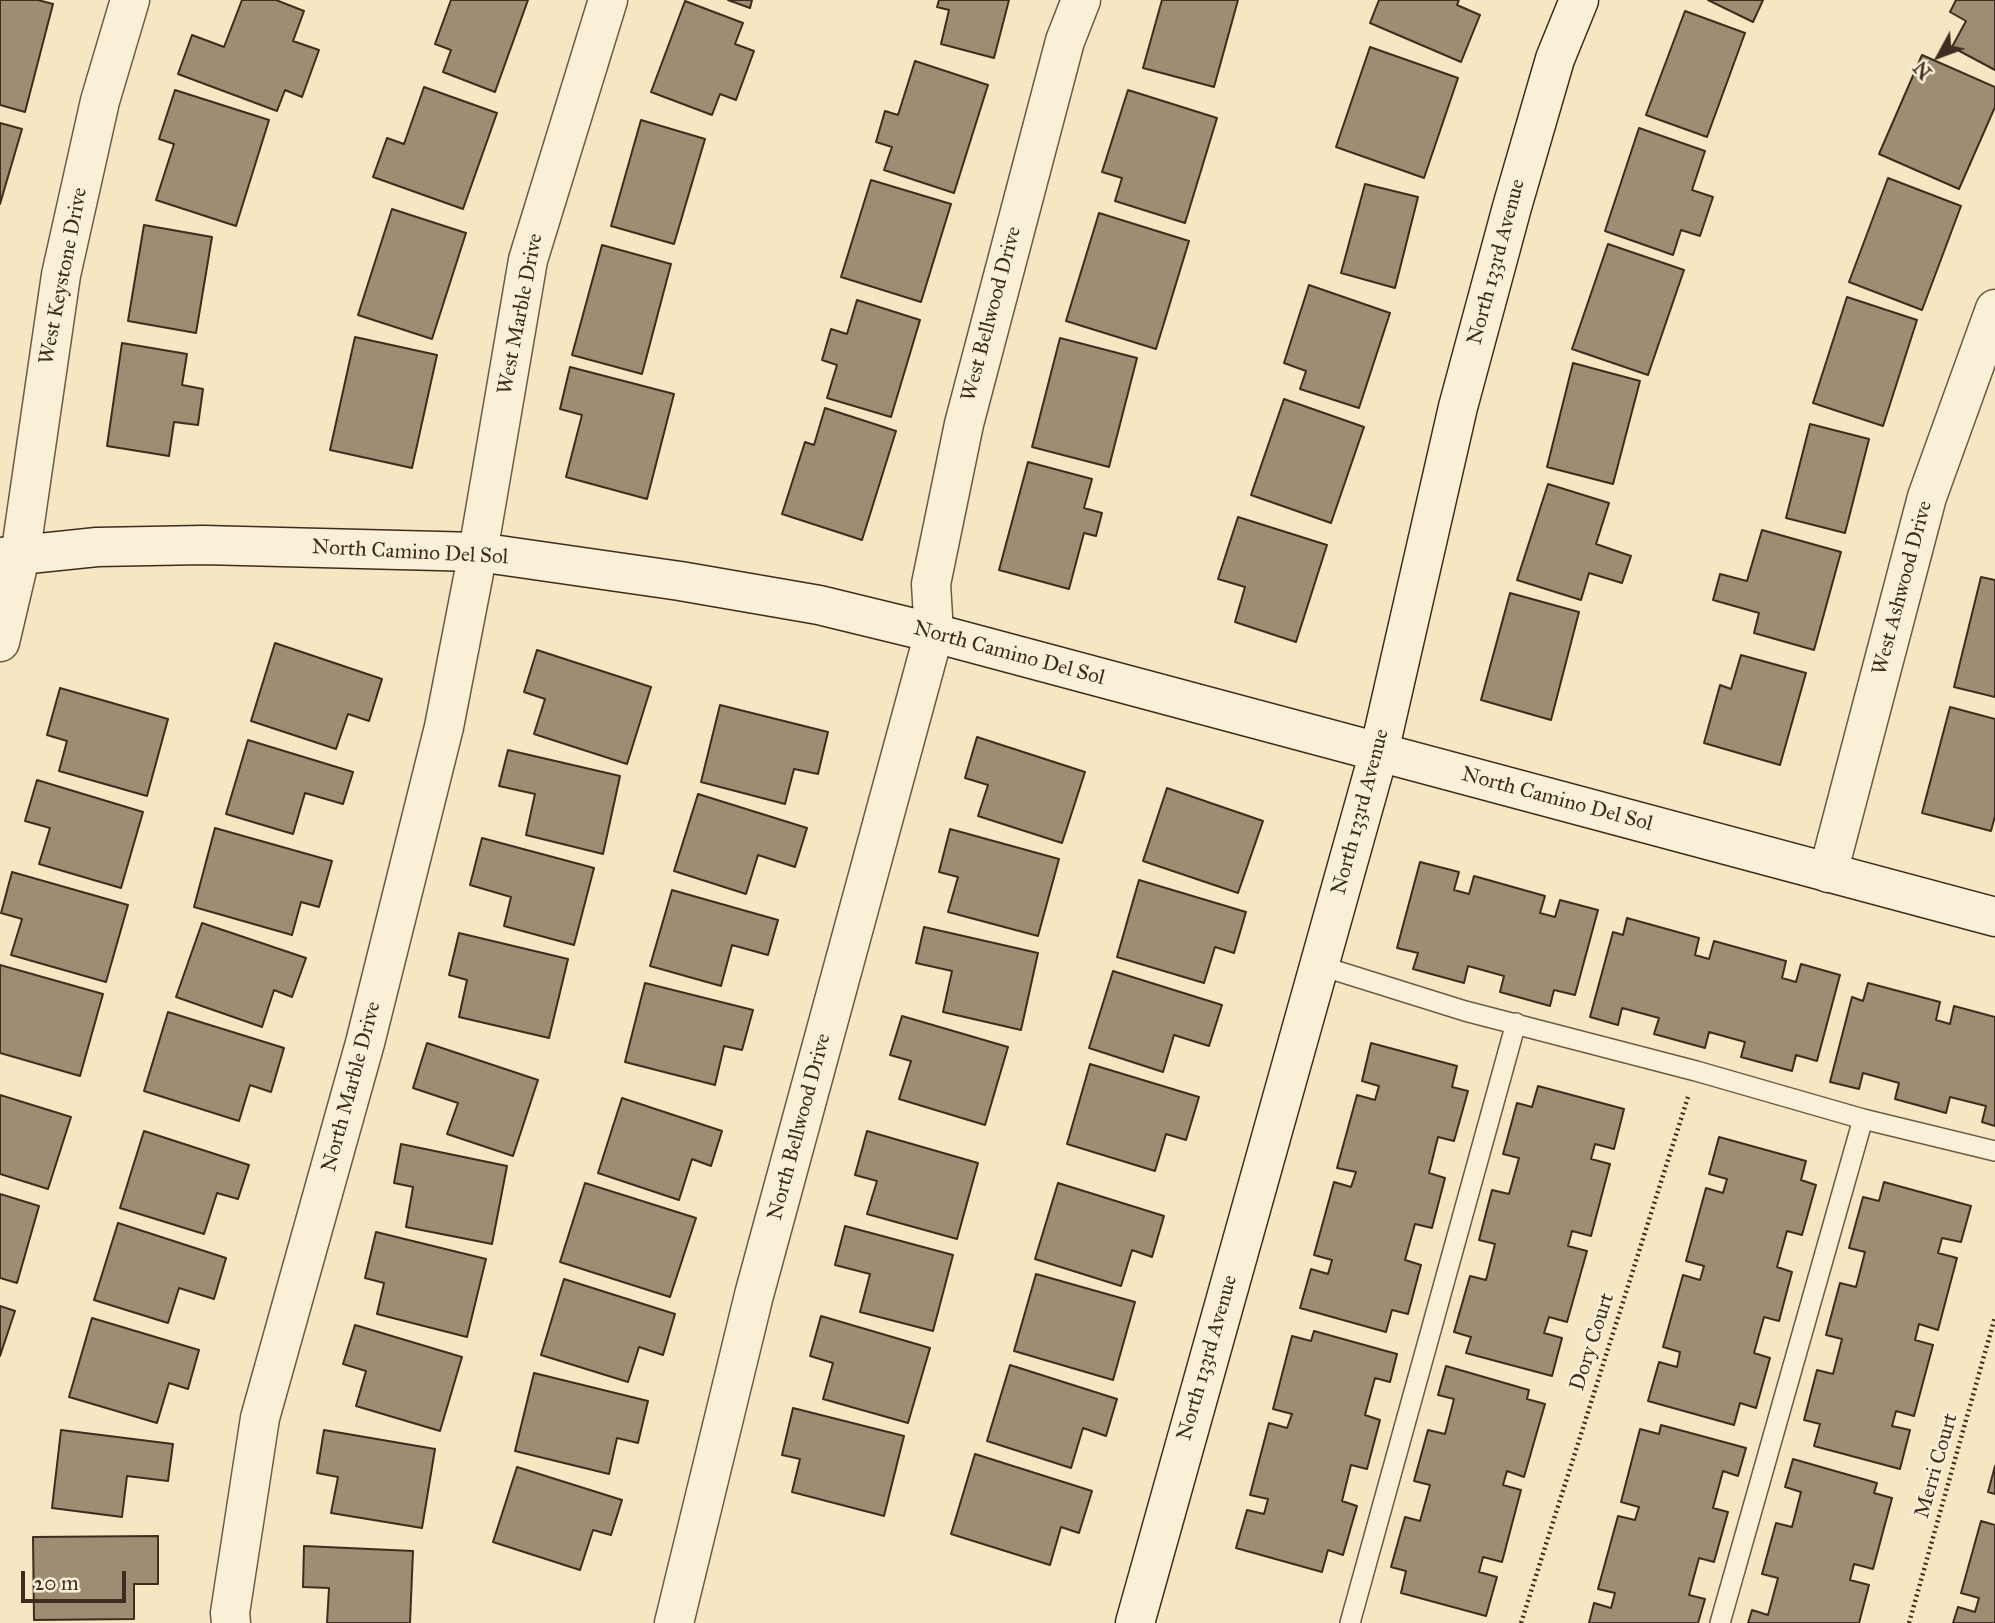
<!DOCTYPE html>
<style>
body{margin:0}
#map{position:relative;width:1995px;height:1623px;overflow:hidden;background:#f7e6c2;font-family:"IM FELL Great Primer",serif}
canvas{display:block}
.north{position:absolute;left:1904px;top:21px;width:70px;height:70px;-webkit-text-stroke:5px #faefd7;paint-order:stroke;rotate:229deg;font-size:19px;font-weight:700;line-height:28px;text-align:center;color:#3e2c1e}
.north::after{content:'';display:block;margin:auto;width:24px;height:32px;background:#3e2c1e;clip-path:polygon(50% 0,100% 100%,50% 72%,0 100%)}
.scale{position:absolute;left:21px;top:1571px;width:105px;height:32px;box-sizing:border-box;border:4px solid #3e2c1e;border-top:0;padding-left:9px;font-size:21px;line-height:24px;white-space:nowrap;color:#3e2c1e;-webkit-text-stroke:5px #faefd7;paint-order:stroke}
</style>
<div id="map">
<canvas width="1995" height="1623"></canvas>
<div class="north">N</div>
<div class="scale">20 m</div>
</div>
<script>
const ctx = document.querySelector('canvas').getContext('2d');
ctx.lineJoin = 'round';
function paint(path, color) {
  ctx.fillStyle = color;
  ctx.fill(path, 'evenodd');
}
function shape(rows) {
  const path = new Path2D();
  for (const r of rows) {
    path.moveTo(r[0], r[1]);
    for (let i = 2; i < r.length; i += 2) path.lineTo(r[i], r[i + 1]);
  }
  return path;
}
function trace(path, color, width, dash) {
  ctx.strokeStyle = color;
  ctx.lineWidth = width;
  ctx.lineCap = dash ? 'butt' : 'round';
  ctx.setLineDash(dash || []);
  ctx.stroke(path);
}
function write(font, color, halo, rows, align = 'center') {
  ctx.font = font + ' "IM FELL Great Primer",serif';
  ctx.lineWidth = 5;
  ctx.setLineDash([]);
  ctx.textBaseline = 'middle';
  ctx.strokeStyle = halo;
  ctx.fillStyle = color;
  for (const [text, x, y, turn = 0] of rows) {
    ctx.save();
    ctx.translate(x, y);
    ctx.rotate((+turn || 0) * Math.PI / 180);
    ctx.textAlign = isNaN(turn) ? turn : align;
    if (halo) ctx.strokeText(text, 0, 0);
    ctx.fillText(text, 0, 0);
    ctx.restore();
  }
}
const building = shape([
 [0,0,38,0,53,4,25,112,0,105,0,0],
 [242,0,276,0,304,11,293,41,319,50,302,97,285,90,277,111,178,74,192,35,224,47,242,0],
 [451,0,528,0,495,92,443,72,451,50,435,44,451,0],
 [728,0,752,0,750,8,728,0],
 [939,0,1009,0,994,58,941,44,949,10,937,7,939,0],
 [1162,0,1238,0,1214,87,1143,68,1162,0],
 [1379,0,1459,0,1457,5,1480,15,1461,62,1370,23,1379,0],
 [1708,0,1763,0,1753,22,1708,0],
 [1956,0,1995,0,1995,70,1952,47,1966,21,1950,12,1956,0],
 [685,1,743,23,735,44,754,51,736,100,720,94,712,115,651,92,685,1],
 [1685,11,1745,33,1707,137,1646,115,1685,11],
 [1370,47,1458,78,1424,178,1336,147,1370,47],
 [1922,55,1995,87,1995,107,1959,189,1879,154,1922,55],
 [915,61,988,85,954,193,884,170,892,147,876,142,885,111,898,115,915,61],
 [424,87,497,113,463,209,373,177,387,138,404,144,424,87],
 [175,90,269,120,236,226,156,200,174,144,159,139,175,90],
 [1128,90,1217,118,1185,223,1115,201,1122,178,1102,172,1128,90],
 [641,120,705,139,674,244,611,226,641,120],
 [0,123,22,129,0,204,0,123],
 [1639,128,1705,151,1692,190,1713,197,1700,236,1681,230,1673,255,1605,231,1639,128],
 [1888,178,1961,206,1922,310,1849,282,1888,178],
 [871,180,951,204,921,302,841,277,871,180],
 [1365,184,1418,197,1395,288,1341,273,1365,184],
 [392,209,466,233,432,339,358,315,392,209],
 [1099,213,1189,241,1156,349,1066,321,1099,213],
 [144,225,212,237,196,333,128,321,144,225],
 [1608,244,1684,270,1648,375,1572,349,1608,244],
 [602,245,671,264,642,374,572,355,602,245],
 [1309,285,1390,313,1359,408,1300,389,1306,371,1284,363,1309,285],
 [1847,297,1917,320,1883,426,1813,403,1847,297],
 [857,300,920,320,891,417,827,398,837,365,822,360,831,329,847,334,857,300],
 [355,337,437,355,412,468,330,450,355,337],
 [1060,338,1137,358,1109,467,1032,447,1060,338],
 [122,343,187,354,182,385,203,389,198,425,174,422,169,456,107,446,122,343],
 [1573,363,1640,381,1613,484,1547,467,1573,363],
 [570,367,674,394,647,499,566,477,582,415,560,409,570,367],
 [1284,399,1364,427,1331,523,1251,495,1284,399],
 [825,408,896,431,862,540,782,514,805,442,814,445,825,408],
 [1810,424,1869,439,1845,533,1786,518,1810,424],
 [1028,462,1092,479,1084,508,1102,513,1096,536,1084,533,1069,589,999,570,1028,462],
 [1548,484,1609,503,1596,544,1631,556,1622,583,1589,573,1581,600,1517,580,1548,484],
 [1238,517,1327,545,1296,642,1235,622,1245,587,1218,579,1238,517],
 [1762,530,1841,552,1814,650,1754,633,1759,613,1713,600,1720,574,1747,581,1762,530],
 [1981,577,1995,580,1995,697,1954,687,1981,577],
 [1510,593,1579,612,1551,720,1481,700,1510,593],
 [275,643,382,679,369,721,348,714,336,749,251,721,275,643],
 [537,650,651,687,627,764,534,734,545,699,524,692,537,650],
 [1741,655,1806,673,1780,765,1704,743,1720,685,1731,689,1741,655],
 [60,688,168,719,147,796,59,771,67,741,47,735,60,688],
 [720,705,828,732,818,774,794,769,785,804,701,782,720,705],
 [1950,707,1995,719,1995,816,1991,831,1922,813,1950,707],
 [977,737,1085,772,1062,843,978,816,988,785,965,778,977,737],
 [248,740,353,772,343,804,305,793,293,834,226,814,248,740],
 [508,750,620,776,603,854,526,835,535,794,499,786,508,750],
 [37,780,143,812,121,888,39,864,50,828,25,821,37,780],
 [1167,788,1263,821,1238,893,1143,861,1167,788],
 [698,794,807,828,795,867,758,855,746,894,674,871,698,794],
 [215,828,332,861,319,907,301,902,292,935,194,907,215,828],
 [950,829,1059,859,1038,936,948,912,958,877,939,872,950,829],
 [482,838,594,868,574,945,504,926,511,897,470,885,482,838],
 [1420,862,1459,872,1454,890,1469,894,1474,876,1545,896,1540,913,1555,917,1560,900,1598,910,1575,995,1554,990,1550,1006,1500,992,1504,976,1468,966,1464,983,1413,969,1418,953,1397,948,1420,862],
 [12,872,128,905,106,982,11,955,22,919,1,913,12,872],
 [1139,880,1246,912,1234,953,1215,947,1204,983,1117,957,1139,880],
 [672,890,778,920,768,955,732,945,721,986,650,966,672,890],
 [1627,918,1699,938,1695,955,1709,959,1714,941,1786,961,1782,978,1796,982,1801,964,1840,975,1817,1061,1796,1055,1792,1071,1741,1057,1745,1042,1709,1032,1705,1048,1654,1034,1659,1018,1622,1008,1618,1025,1590,1017,1613,932,1623,935,1627,918],
 [202,923,306,958,292,997,274,990,262,1027,176,997,202,923],
 [924,927,1038,953,1021,1030,943,1012,952,971,916,963,924,927],
 [459,933,568,959,549,1038,459,1017,467,980,449,975,459,933],
 [0,965,103,994,80,1076,0,1053,0,965],
 [1113,971,1222,1005,1209,1046,1174,1035,1163,1072,1089,1048,1113,971],
 [645,983,753,1010,742,1050,724,1046,715,1085,625,1062,645,983],
 [1868,983,1940,1002,1936,1020,1950,1024,1954,1006,1995,1017,1995,1126,1982,1122,1986,1106,1950,1097,1946,1113,1895,1099,1899,1083,1863,1073,1859,1089,1830,1082,1852,997,1863,1001,1868,983],
 [168,1012,284,1048,271,1092,250,1085,239,1121,144,1091,168,1012],
 [902,1016,1008,1047,985,1125,899,1099,911,1061,890,1055,902,1016],
 [427,1043,538,1080,513,1156,447,1134,458,1103,413,1088,427,1043],
 [1371,1043,1457,1066,1452,1087,1468,1091,1454,1141,1438,1137,1429,1173,1445,1178,1432,1228,1415,1224,1405,1260,1421,1265,1408,1314,1392,1310,1386,1332,1300,1308,1311,1269,1328,1274,1332,1260,1314,1255,1334,1182,1351,1187,1356,1172,1337,1168,1357,1095,1375,1100,1379,1086,1362,1081,1371,1043],
 [1090,1064,1199,1097,1186,1140,1166,1134,1155,1171,1067,1144,1090,1064],
 [1538,1086,1624,1109,1614,1149,1595,1144,1591,1159,1610,1164,1591,1236,1572,1231,1568,1246,1587,1251,1567,1322,1549,1317,1544,1333,1562,1338,1552,1376,1466,1353,1471,1337,1454,1332,1470,1276,1486,1280,1495,1244,1479,1240,1492,1190,1509,1194,1519,1158,1503,1154,1517,1103,1532,1107,1538,1086],
 [0,1095,71,1117,48,1189,0,1174,0,1095],
 [622,1098,722,1131,711,1166,692,1159,679,1200,598,1173,622,1098],
 [144,1131,249,1165,238,1199,217,1193,204,1234,120,1208,144,1131],
 [867,1131,978,1163,957,1239,867,1214,877,1181,855,1175,867,1131],
 [1719,1137,1806,1161,1801,1180,1816,1185,1802,1235,1787,1231,1777,1267,1792,1272,1779,1321,1764,1317,1754,1353,1770,1358,1756,1408,1740,1403,1734,1425,1648,1401,1659,1362,1677,1367,1680,1352,1663,1347,1683,1275,1700,1280,1704,1266,1686,1261,1706,1188,1723,1193,1727,1179,1709,1174,1719,1137],
 [401,1144,507,1166,492,1244,406,1227,413,1187,394,1183,401,1144],
 [1884,1182,1971,1206,1961,1242,1942,1238,1938,1253,1957,1258,1938,1330,1919,1324,1915,1340,1933,1345,1914,1416,1896,1411,1892,1426,1910,1430,1900,1469,1814,1446,1820,1424,1804,1420,1817,1370,1833,1374,1842,1339,1826,1335,1840,1283,1856,1287,1865,1252,1849,1248,1863,1197,1879,1201,1884,1182],
 [585,1183,696,1218,670,1297,560,1262,585,1183],
 [1058,1183,1164,1216,1152,1257,1132,1250,1121,1286,1035,1259,1058,1183],
 [0,1194,39,1206,17,1283,0,1278,0,1194],
 [118,1223,226,1258,214,1299,179,1288,168,1323,94,1300,118,1223],
 [845,1226,953,1255,933,1331,860,1312,870,1274,835,1265,845,1226],
 [376,1232,486,1259,467,1337,377,1314,384,1283,365,1278,376,1232],
 [1036,1274,1135,1302,1113,1380,1014,1351,1036,1274],
 [564,1279,675,1314,663,1355,639,1347,628,1382,541,1355,564,1279],
 [0,1306,15,1311,0,1356,0,1306],
 [821,1316,930,1348,908,1423,823,1399,833,1363,810,1356,821,1316],
 [92,1318,199,1350,188,1389,169,1383,157,1423,69,1397,92,1318],
 [355,1325,462,1357,440,1431,356,1406,366,1371,343,1364,355,1325],
 [1314,1331,1397,1354,1390,1382,1375,1378,1365,1415,1380,1420,1367,1469,1351,1465,1342,1501,1357,1506,1343,1555,1328,1550,1322,1572,1236,1548,1247,1510,1264,1514,1268,1499,1250,1495,1269,1423,1287,1428,1292,1414,1273,1409,1292,1336,1311,1341,1314,1331],
 [1010,1365,1117,1399,1106,1436,1083,1428,1071,1468,987,1441,1010,1365],
 [1446,1366,1529,1390,1527,1399,1545,1404,1524,1477,1507,1471,1503,1485,1521,1490,1502,1562,1483,1557,1479,1572,1497,1577,1486,1616,1401,1593,1406,1571,1391,1567,1405,1517,1420,1521,1430,1485,1414,1481,1428,1430,1445,1434,1454,1399,1438,1395,1446,1366],
 [534,1373,648,1401,638,1443,617,1438,609,1474,515,1451,534,1373],
 [793,1408,904,1436,884,1516,792,1492,800,1459,782,1455,793,1408],
 [1661,1425,1746,1448,1738,1476,1723,1471,1713,1508,1728,1512,1714,1562,1699,1558,1689,1595,1705,1599,1698,1623,1589,1623,1594,1603,1611,1608,1615,1593,1598,1589,1618,1516,1635,1520,1639,1507,1621,1502,1640,1429,1659,1434,1661,1425],
 [61,1430,173,1444,168,1481,127,1476,122,1517,52,1508,61,1430],
 [324,1430,435,1449,422,1528,331,1513,338,1477,317,1473,324,1430],
 [975,1454,1092,1491,1079,1533,1061,1527,1050,1565,951,1534,975,1454],
 [1793,1459,1877,1483,1874,1493,1892,1498,1873,1569,1854,1564,1850,1580,1869,1585,1859,1623,1748,1623,1752,1610,1768,1615,1778,1578,1762,1574,1776,1523,1792,1527,1801,1492,1785,1487,1793,1459],
 [1995,1466,1995,1494,1988,1492,1995,1466],
 [517,1467,622,1500,611,1535,593,1530,580,1570,493,1542,517,1467],
 [1981,1521,1995,1525,1995,1623,1953,1623,1958,1607,1975,1612,1979,1598,1961,1593,1981,1521],
 [158,1536,158,1584,134,1584,134,1619,34,1620,33,1537,158,1536],
 [304,1546,413,1551,410,1623,327,1623,329,1588,303,1587,304,1546]
]);
paint(building, '#9e8d73');
trace(building, '#3e2c1e', 2);
const lane = shape([
 [1318,965,1465,1011,1696,1071,1863,1119,1995,1151],
 [1350,1623,1516,1023],
 [1720,1623,1863,1119]
]);
const street = shape([
 [0,642,20,557,61,275,100,101,130,0],
 [1828,873,1927,497,1995,309],
 [231,1623,230,1613,260,1418,365,1043,444,727,478,552,528,260,608,0],
 [674,1623,754,1295,934,633,931,584,964,424,1065,41,1081,0]
]);
const secondary = shape([
 [0,557,97,547,203,545,478,552,680,581,819,605,934,633,1995,917],
 [1135,1623,1379,752,1458,407,1512,207,1555,59,1579,0]
]);
trace(lane, '#6c5a47', 22);
trace(street, '#6c5a47', 41);
trace(secondary, '#3e2c1e', 41);
trace(shape([
 [1521,1623,1688,1097],
 [1909,1623,1995,1317]
]), '#3e2c1e', 4.5, [2, 3.5]);
trace(lane, '#faefd7', 19);
trace(street, '#faefd7', 38);
trace(secondary, '#faefd7', 38);
write('21px', '#3e2c1e', '#faefd7', [
 ["North 133rd Avenue",1497,262,-75],
 ["West Keystone Drive",64,276,-79],
 ["West Marble Drive",521,314,-79],
 ["West Bellwood Drive",992,314,-75],
 ["North Camino Del Sol",410,553,3],
 ["West Ashwood Drive",1903,588,-75],
 ["North Camino Del Sol",1009,654,15],
 ["North Camino Del Sol",1557,800,15],
 ["North 133rd Avenue",1361,812,-75],
 ["North Marble Drive",352,1087,-75],
 ["North Bellwood Drive",800,1127,-75],
 ["Dory Court",1593,1342,-72],
 ["North 133rd Avenue",1208,1358,-74],
 ["Merri Court",1937,1466,-74]
]);
</script>
